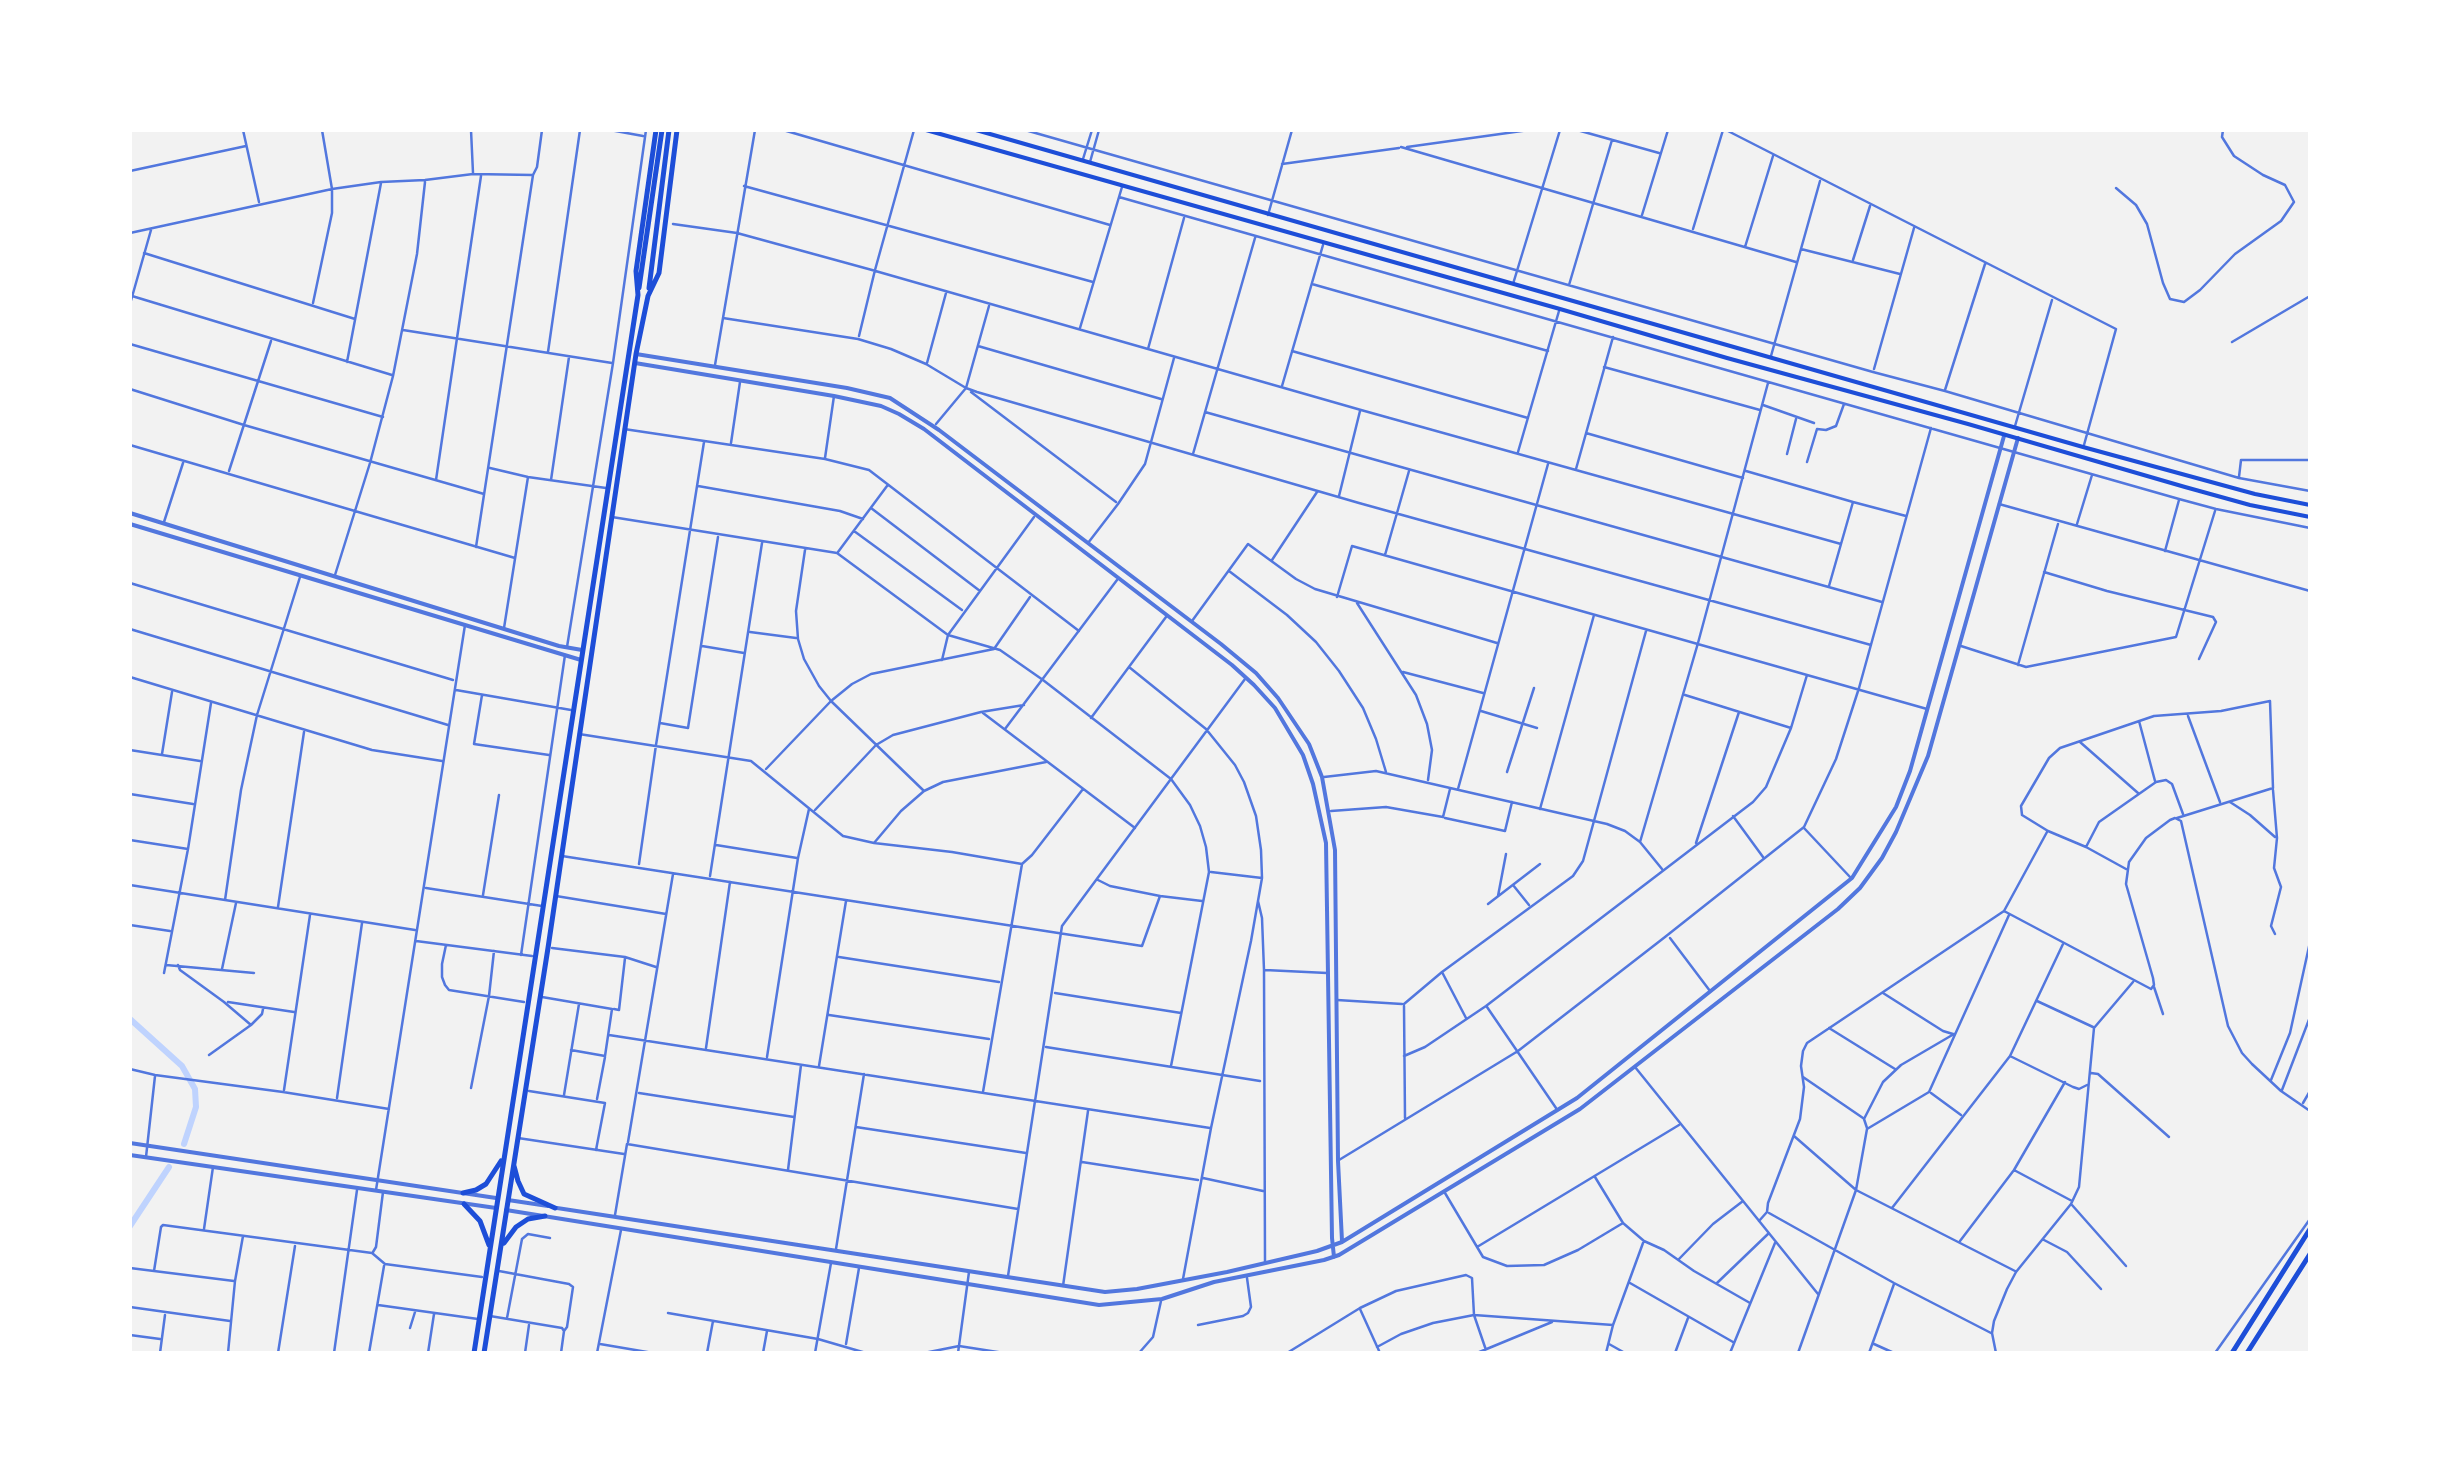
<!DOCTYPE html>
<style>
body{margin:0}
#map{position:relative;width:2440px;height:1483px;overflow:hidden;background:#f2f2f2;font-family:Signika,sans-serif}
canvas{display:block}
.frame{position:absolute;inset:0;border:132px solid #fff;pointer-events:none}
</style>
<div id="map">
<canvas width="2440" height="1483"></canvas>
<div class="frame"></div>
</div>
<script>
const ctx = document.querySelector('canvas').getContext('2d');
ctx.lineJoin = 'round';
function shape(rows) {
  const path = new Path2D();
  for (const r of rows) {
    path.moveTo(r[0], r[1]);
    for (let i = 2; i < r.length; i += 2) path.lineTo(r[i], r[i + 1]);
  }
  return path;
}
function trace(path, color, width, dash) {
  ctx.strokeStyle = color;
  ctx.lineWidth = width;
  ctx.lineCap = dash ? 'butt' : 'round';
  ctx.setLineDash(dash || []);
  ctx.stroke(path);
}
trace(shape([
 [130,1019,182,1066,195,1089,196,1107,184,1144],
 [130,1226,169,1167]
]), '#bfd3fe', 6);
trace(shape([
 [243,130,259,202],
 [471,130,473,173],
 [610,130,643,136],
 [783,130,1110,225],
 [1025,130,1873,372,1945,391,2239,478,2310,491],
 [1577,130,1659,153],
 [1726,130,2116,329,2084,445],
 [1401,147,1796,262],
 [1407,147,1529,130],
 [1083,159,1092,130],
 [1090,162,1099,130],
 [1282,164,1399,148],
 [130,171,246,146],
 [744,186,1093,282],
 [2116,188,2136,205,2147,224,2163,283,2170,299,2184,302,2200,290,2235,254,2281,221,2294,202,2285,185,2263,175,2234,156,2222,137,2223,130],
 [1119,197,2179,499,2216,509,2310,528],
 [1268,215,1292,130],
 [1642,215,1668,130],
 [673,224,737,233,872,270,1361,410,1841,544],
 [1693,229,1723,130],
 [130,233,332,189,381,182,425,180,473,174,533,175],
 [1745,247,1773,156],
 [1801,249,1900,274],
 [144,253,355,319],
 [1853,260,1870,206],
 [1312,284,1548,351],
 [1513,284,1560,130],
 [1569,285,1612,140],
 [132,296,392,375],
 [313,303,332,213,332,189,322,130],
 [130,304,151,230],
 [723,318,858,339,891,349,926,364,966,388,977,392,1359,503,1871,645],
 [1080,328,1122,187],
 [403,330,612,363],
 [859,336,875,270,914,130],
 [2232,342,2310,296],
 [130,344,383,417],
 [978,346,1161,399],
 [1148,349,1184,218],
 [1292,351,1528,418],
 [548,352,580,130],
 [2310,354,2310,387],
 [1771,356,1820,181],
 [347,362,381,183],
 [927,363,946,293],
 [715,365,755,130],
 [1604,367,1760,410],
 [1874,369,1914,228],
 [1282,386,1323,245],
 [130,389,244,425,484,494],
 [1945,390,1985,264],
 [971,392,1116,502],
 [1763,405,1814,423],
 [1205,412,1882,602],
 [936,424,966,388,989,306],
 [2015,426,2052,300],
 [624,429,825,459,869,470,1079,631],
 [1586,433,1743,478],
 [731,443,740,382],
 [130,445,515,558],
 [1518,452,1559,311],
 [1193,454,1255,238],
 [1787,454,1796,419],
 [825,458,834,396],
 [1807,462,1817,429,1826,430,1836,426,1844,404],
 [490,468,528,477,606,488],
 [1576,469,1613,337],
 [229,471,271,341],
 [1746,471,1853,502],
 [2239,477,2241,460,2310,460],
 [436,480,481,176],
 [551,480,569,357],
 [698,486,840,511,863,519],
 [1339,496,1360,411],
 [1999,504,2310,591],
 [871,508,980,591],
 [612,517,837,553,948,635,1000,650,1043,680,1171,779,1190,805,1200,826,1206,847,1209,872,1171,1066],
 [164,522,183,463],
 [2077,524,2092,475],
 [854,531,962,610],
 [1088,543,1118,504,1145,464,1174,358],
 [476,547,533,175,537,167,542,130],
 [805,550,796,611,798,639,804,659,819,686,831,701,924,791],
 [2165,551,2179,500],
 [838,552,887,486],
 [1385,555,1409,471],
 [1272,560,1317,492],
 [1229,571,1287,615,1316,642,1339,671,1363,708,1376,739,1386,772],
 [2044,572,2107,591,2213,617,2216,622,2199,659],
 [335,575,370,463,393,376,417,254,425,182],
 [130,583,453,680],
 [1829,586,1853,502,1906,516],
 [1337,597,1352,546,1927,709],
 [1357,603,1416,695,1427,724,1432,750,1428,780],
 [1192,621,1248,544,1296,579,1315,589,1497,643],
 [504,628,528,477],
 [130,629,448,725],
 [750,632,796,638],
 [702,646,744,653],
 [1961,646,2026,667,2176,637,2215,511],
 [567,647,613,363,646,130],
 [942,660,948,635,1034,517],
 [2018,665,2058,524],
 [1129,667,1206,729,1235,765,1244,782,1256,816,1261,850,1262,878,1251,941,1211,1128,1183,1279],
 [1403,672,1483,693],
 [130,677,372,750,442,761],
 [456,690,571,710],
 [482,695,474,744,549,755],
 [1685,695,1791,728],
 [1481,711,1537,728],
 [983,713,1135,828],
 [2188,716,2220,802],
 [1091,718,1166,617],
 [2139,721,2155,781],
 [660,723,688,728,718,537],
 [1005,729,1117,580],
 [579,734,751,761,843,836,874,843,952,852,1022,864],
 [2080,742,2138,793],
 [130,750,200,761],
 [162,754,172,692],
 [766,769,831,701,852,684,871,674,994,649,1030,597],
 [1507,772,1534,688],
 [1324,777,1376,771,1607,824,1625,831,1640,842,1662,869],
 [1458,789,1548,464],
 [2273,790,2277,838,2274,868,2281,887,2271,926,2275,934],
 [130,794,193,804],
 [2230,802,2250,815,2275,837],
 [1540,809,1594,615],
 [815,810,876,745,893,735,981,712,1024,705],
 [1331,811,1386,807,1443,817,1450,789],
 [1733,816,1763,857],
 [1445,818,1505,831,1512,802],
 [1804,828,1850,877],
 [130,840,188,849],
 [1640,842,1698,643,1768,383],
 [874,843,901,811,924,791,943,782,1046,762],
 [1696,843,1739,712],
 [716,845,797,858],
 [2086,847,2099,822,2156,782,2166,780,2172,784,2183,814],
 [562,856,1142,946,1160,896],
 [639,864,656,745,704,442],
 [2126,869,2086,847,2048,831,2022,815,2021,806,2049,758,2060,748,2154,716,2221,711,2270,701,2273,788,2177,818],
 [1211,872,1262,878],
 [710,876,762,543],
 [1098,880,1110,886,1160,896,1202,901],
 [130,885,415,930],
 [1513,885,1529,905],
 [426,888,542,906],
 [483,895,499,795],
 [556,896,666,914],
 [1498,896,1506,854],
 [225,900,241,790,257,715,300,577],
 [1258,901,1262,918,1264,970,1265,1262],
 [1488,904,1540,864],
 [278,907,304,732],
 [2004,911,2151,989,2154,985,2153,978,2126,884,2129,862,2146,838,2170,820,2175,818,2181,821,2228,1026,2242,1053,2252,1064,2281,1091,2310,1111],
 [130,925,170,931],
 [1670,938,1710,991],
 [416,941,532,956],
 [446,945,442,964,442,977,445,985,449,990,524,1002],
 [552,948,625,957,656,967],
 [521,955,565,655],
 [839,957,999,982],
 [166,965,254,973],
 [178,965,180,970,224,1002,251,1025],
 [222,969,236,903],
 [1265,970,1327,973],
 [1442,972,1466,1018],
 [164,973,188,849,211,703],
 [2154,987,2163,1014],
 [1055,993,1181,1013],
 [1883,993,1943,1031,1953,1034],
 [542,997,612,1009,605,1056,571,1050],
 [1337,1000,1402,1004],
 [2037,1001,2093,1027],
 [228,1002,294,1012],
 [1404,1004,1442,972,1573,876,1583,861,1646,631],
 [1404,1006,1405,1118],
 [1487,1007,1556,1108],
 [614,1009,619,1010,625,958],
 [829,1015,989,1039],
 [1829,1028,1895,1069],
 [609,1035,1210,1128],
 [1046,1047,1260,1081],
 [706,1048,730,882],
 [209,1055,251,1025,262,1014,263,1009],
 [1404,1056,1425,1047,1486,1006,1753,802,1766,787,1791,728,1807,675],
 [2010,1056,2073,1087,2079,1089,2087,1085],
 [767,1057,798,858,809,809],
 [819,1066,846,901],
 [1635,1067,1818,1294],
 [130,1069,155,1075,283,1092,389,1109],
 [2091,1073,2098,1074,2169,1137],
 [1803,1077,1863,1118],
 [2271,1080,2290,1033,2310,942],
 [471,1088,489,996,494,951],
 [284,1090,310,915],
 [2282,1090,2310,1017],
 [529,1091,605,1103,596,1150],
 [983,1092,1022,864,1032,855,1083,789],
 [639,1093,794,1117],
 [1931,1093,1961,1115],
 [564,1095,579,1004],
 [337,1098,362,923],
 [597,1099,605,1057],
 [2303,1103,2310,1091],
 [856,1127,1026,1153],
 [1867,1128,1864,1119,1883,1082,1901,1065,1954,1034],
 [1794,1136,1856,1190,2015,1271],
 [518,1138,624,1154],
 [628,1142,673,874],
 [146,1157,155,1076],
 [1339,1160,1518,1051,1665,937,1804,827,1836,759,1859,688,1931,428],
 [1082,1162,1198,1180],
 [788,1170,801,1065],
 [2014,1170,2072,1201],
 [1595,1177,1623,1223,1644,1241,1664,1250,1694,1271,1750,1303],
 [1203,1178,1263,1191],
 [376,1190,465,625],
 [1445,1193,1483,1257,1507,1266,1544,1265,1578,1250,1623,1223],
 [2072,1205,2126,1266],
 [1892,1208,2010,1056,2063,944],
 [1769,1213,1894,1283,1991,1333],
 [615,1215,627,1144,1018,1209],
 [1759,1221,1767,1212,1768,1203,1800,1119,1804,1087,1801,1066,1803,1051,1807,1043,2004,911,2047,832],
 [204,1229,213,1167],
 [2044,1240,2067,1252,2101,1289],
 [1960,1241,2014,1170,2065,1082],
 [1477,1247,1679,1125],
 [836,1249,864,1074],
 [373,1252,376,1247,383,1192],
 [1679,1259,1713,1224,1743,1201],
 [130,1268,234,1281],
 [154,1271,161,1227,163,1225,372,1253,385,1264,482,1277],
 [499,1271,569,1284,573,1287,567,1327,564,1331],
 [1008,1276,1062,926,1245,679],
 [1630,1283,1733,1342],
 [1717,1283,1769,1233],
 [1063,1286,1088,1111],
 [378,1305,478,1319],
 [130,1307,230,1321],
 [1360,1309,1380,1353],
 [668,1313,818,1339,866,1353],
 [490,1316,562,1328,564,1331,561,1353],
 [507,1318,522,1239,528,1234,550,1238],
 [1198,1325,1243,1316,1248,1313,1251,1307,1247,1278],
 [410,1328,415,1312],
 [130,1335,160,1339],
 [600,1344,653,1353],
 [846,1344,859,1268],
 [1609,1344,1625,1353],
 [1874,1344,1894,1353],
 [1377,1347,1401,1334,1433,1323,1474,1315,1613,1325],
 [160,1353,165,1315],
 [228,1353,235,1281,243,1236],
 [278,1353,295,1246],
 [334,1353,357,1190],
 [369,1353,384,1266],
 [428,1353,434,1314],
 [525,1353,529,1325],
 [597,1353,621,1230],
 [707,1353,713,1321],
 [763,1353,767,1331],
 [815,1353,831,1263],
 [924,1353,959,1346,1004,1353],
 [958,1353,969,1272],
 [1139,1353,1153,1337,1161,1301],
 [1287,1353,1360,1308,1396,1291,1466,1275,1472,1278,1474,1315,1487,1353],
 [1477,1353,1552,1322],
 [1606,1353,1613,1325,1643,1243],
 [1675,1353,1688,1318],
 [1730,1353,1775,1243],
 [1798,1353,1856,1190,1867,1129,1929,1092,2009,915],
 [1869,1353,1894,1284],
 [1996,1353,1992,1333,1994,1321,2007,1289,2016,1272,2071,1204,2079,1187,2094,1028,2133,982],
 [2215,1353,2310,1219]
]), '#5277de', 2.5);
trace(shape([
 [636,354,847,388,890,398,939,430,1221,644,1256,673,1278,698,1309,744,1322,777,1335,850,1338,1161,1342,1241],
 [635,363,834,396,881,406,899,414,924,429,1232,665,1254,685,1275,708,1303,755,1313,784,1326,843,1332,1238,1334,1257],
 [130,513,559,646,582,650],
 [130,524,581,660],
 [130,1143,496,1198],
 [130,1155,496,1208],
 [508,1200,548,1206],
 [557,1208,1105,1292,1137,1289,1227,1272,1317,1251,1342,1242,1577,1098,1852,878,1896,807,1910,771,2004,436],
 [506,1210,1099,1305,1162,1299,1214,1282,1324,1260,1339,1255,1580,1109,1838,909,1860,888,1882,858,1896,832,1928,756,2018,438]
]), '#5277de', 4);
trace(shape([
 [926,130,1560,309,1727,358,1968,424,2185,487,2250,505,2310,517],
 [976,130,2083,447,2255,494,2310,505]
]), '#1d4ed8', 4);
trace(shape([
 [639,288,662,130],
 [649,288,669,130],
 [514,1166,518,1181,524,1194,555,1208],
 [463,1193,476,1190,486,1184,501,1161],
 [464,1204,480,1221,489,1245],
 [504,1243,516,1227,528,1219,545,1216],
 [474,1353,638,295,636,271,656,130],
 [484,1353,548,948,636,354,648,296,659,273,677,130],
 [2232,1353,2310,1229],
 [2247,1353,2310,1254]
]), '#1d4ed8', 5);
</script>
